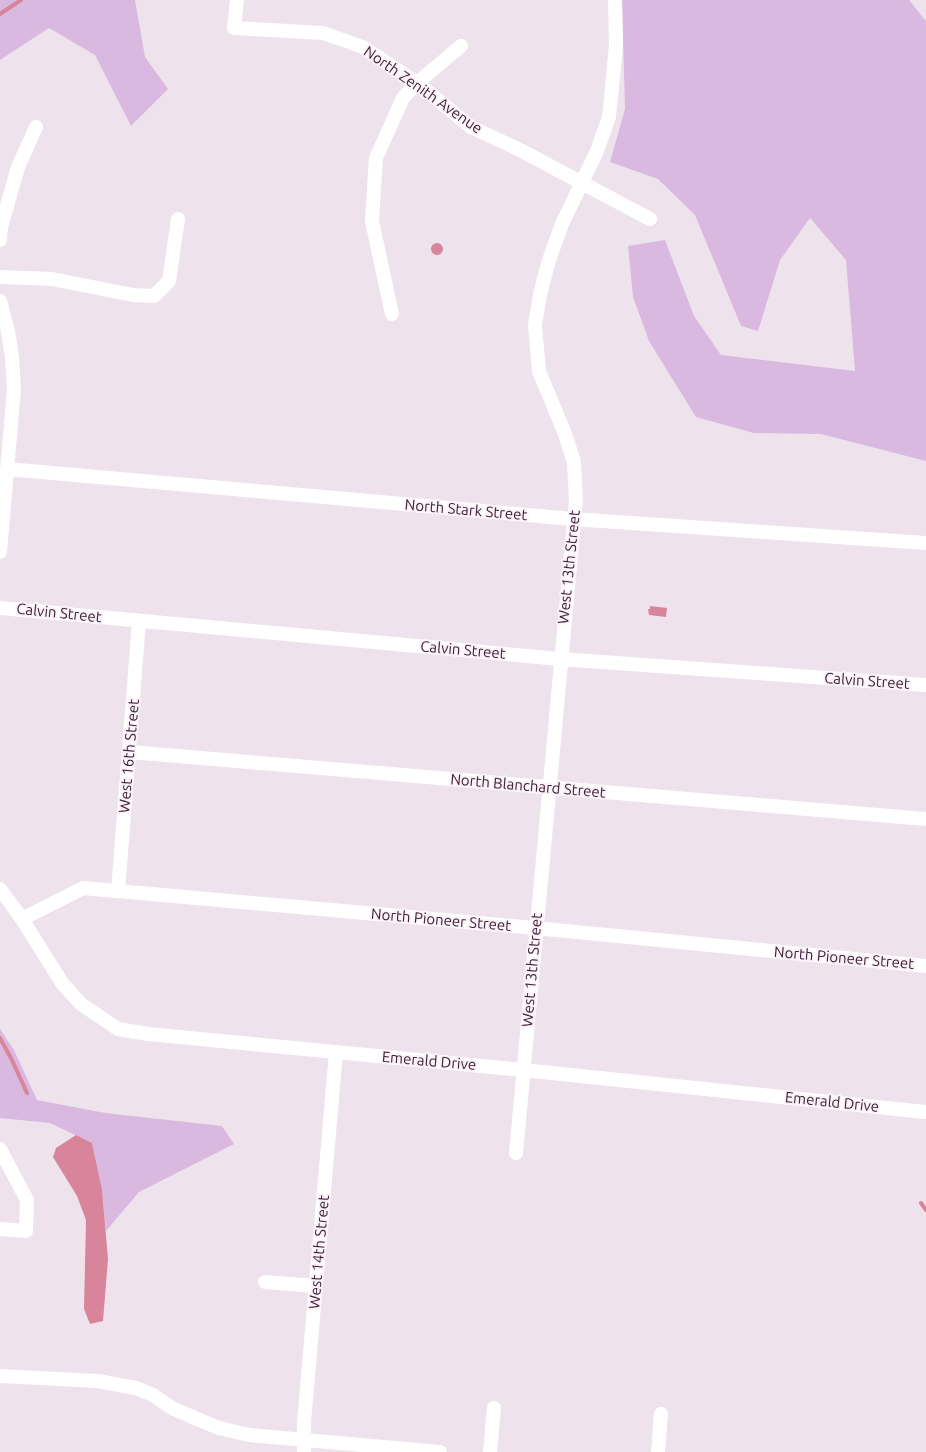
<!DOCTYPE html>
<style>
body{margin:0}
canvas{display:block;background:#eee2ec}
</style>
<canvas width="926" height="1452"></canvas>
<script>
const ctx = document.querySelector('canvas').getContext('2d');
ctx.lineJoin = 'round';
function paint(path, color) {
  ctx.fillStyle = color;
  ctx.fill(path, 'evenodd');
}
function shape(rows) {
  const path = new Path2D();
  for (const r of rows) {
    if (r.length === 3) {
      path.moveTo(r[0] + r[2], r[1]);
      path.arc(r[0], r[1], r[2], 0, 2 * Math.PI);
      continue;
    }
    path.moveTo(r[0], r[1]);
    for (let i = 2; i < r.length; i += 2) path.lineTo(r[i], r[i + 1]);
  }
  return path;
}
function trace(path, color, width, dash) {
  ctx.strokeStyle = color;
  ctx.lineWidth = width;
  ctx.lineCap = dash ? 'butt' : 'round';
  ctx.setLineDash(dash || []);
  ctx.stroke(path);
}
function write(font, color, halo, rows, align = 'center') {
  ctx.font = font + ' Ubuntu,sans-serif';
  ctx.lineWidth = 4;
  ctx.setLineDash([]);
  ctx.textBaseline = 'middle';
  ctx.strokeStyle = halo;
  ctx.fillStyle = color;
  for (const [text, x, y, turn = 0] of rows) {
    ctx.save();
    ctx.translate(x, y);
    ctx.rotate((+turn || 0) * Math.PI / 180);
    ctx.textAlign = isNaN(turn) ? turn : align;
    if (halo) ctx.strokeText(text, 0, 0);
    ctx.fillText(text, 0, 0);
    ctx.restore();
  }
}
paint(shape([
 [0,0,135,0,145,57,168,89,131,126,95,55,49,28,0,60],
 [622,0,909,0,926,21,926,461,821,434,754,433,696,417,649,341,633,297,628,246,665,240,694,316,721,355,855,371,846,260,810,218,780,260,758,331,741,326,695,215,658,179,610,162,625,109],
 [0,1029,14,1050,37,1100,105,1113,222,1126,234,1144,139,1192,106,1231,102,1189,92,1143,50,1123,0,1118]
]), '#dab9e1');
paint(shape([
 [437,249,6],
 [650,606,667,608,666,617,649,615,648,609,650,609],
 [76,1135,92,1143,102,1189,108,1259,103,1321,90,1324,84,1309,86,1220,77,1196,53,1157,56,1148]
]), '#d8859c');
trace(shape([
 [0,14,21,0],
 [0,1038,12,1060,27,1093],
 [921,1203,926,1210]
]), '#d8859c', 4);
trace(shape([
 [237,0,234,28,323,33,363,47,417,83,471,127,520,150,650,219],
 [0,240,1,227,18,167,36,127],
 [0,277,52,279,133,295,154,296,169,281,178,219],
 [0,301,8,331,12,357,14,389,0,552],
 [392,314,372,221,376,158,403,98,417,83,461,46],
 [7,469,573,519,926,543],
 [0,608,560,659,926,685],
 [130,752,926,819],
 [0,889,22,919,62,983,81,1004,118,1029,148,1034,523,1070,925,1112],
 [118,891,139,621],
 [22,919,83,888,535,928,926,966],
 [516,1153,576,500,574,462,565,434,539,371,535,325,540,295,548,263,562,224,597,151,609,117,616,46,615,0],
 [0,1229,26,1231,27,1200,0,1149],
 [265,1282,316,1286],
 [0,1376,98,1381,136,1388,153,1395,172,1408,197,1419,219,1428,249,1435,440,1452],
 [304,1452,304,1422,336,1052],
 [490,1452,494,1408],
 [658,1452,661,1414]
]), '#fff', 14);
write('15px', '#412037', '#faf3f9', [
 ["North Zenith Avenue",423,90,35],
 ["North Stark Street",466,510,5],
 ["West 13th Street",569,567,-84],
 ["Calvin Street",59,613,6],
 ["Calvin Street",463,650,5],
 ["Calvin Street",867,681,4],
 ["West 16th Street",129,756,-85],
 ["North Blanchard Street",528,786,5],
 ["North Pioneer Street",441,920,5],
 ["North Pioneer Street",844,958,5],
 ["West 13th Street",532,970,-85],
 ["Emerald Drive",429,1061,5],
 ["Emerald Drive",832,1102,6],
 ["West 14th Street",319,1252,-85]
]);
</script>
